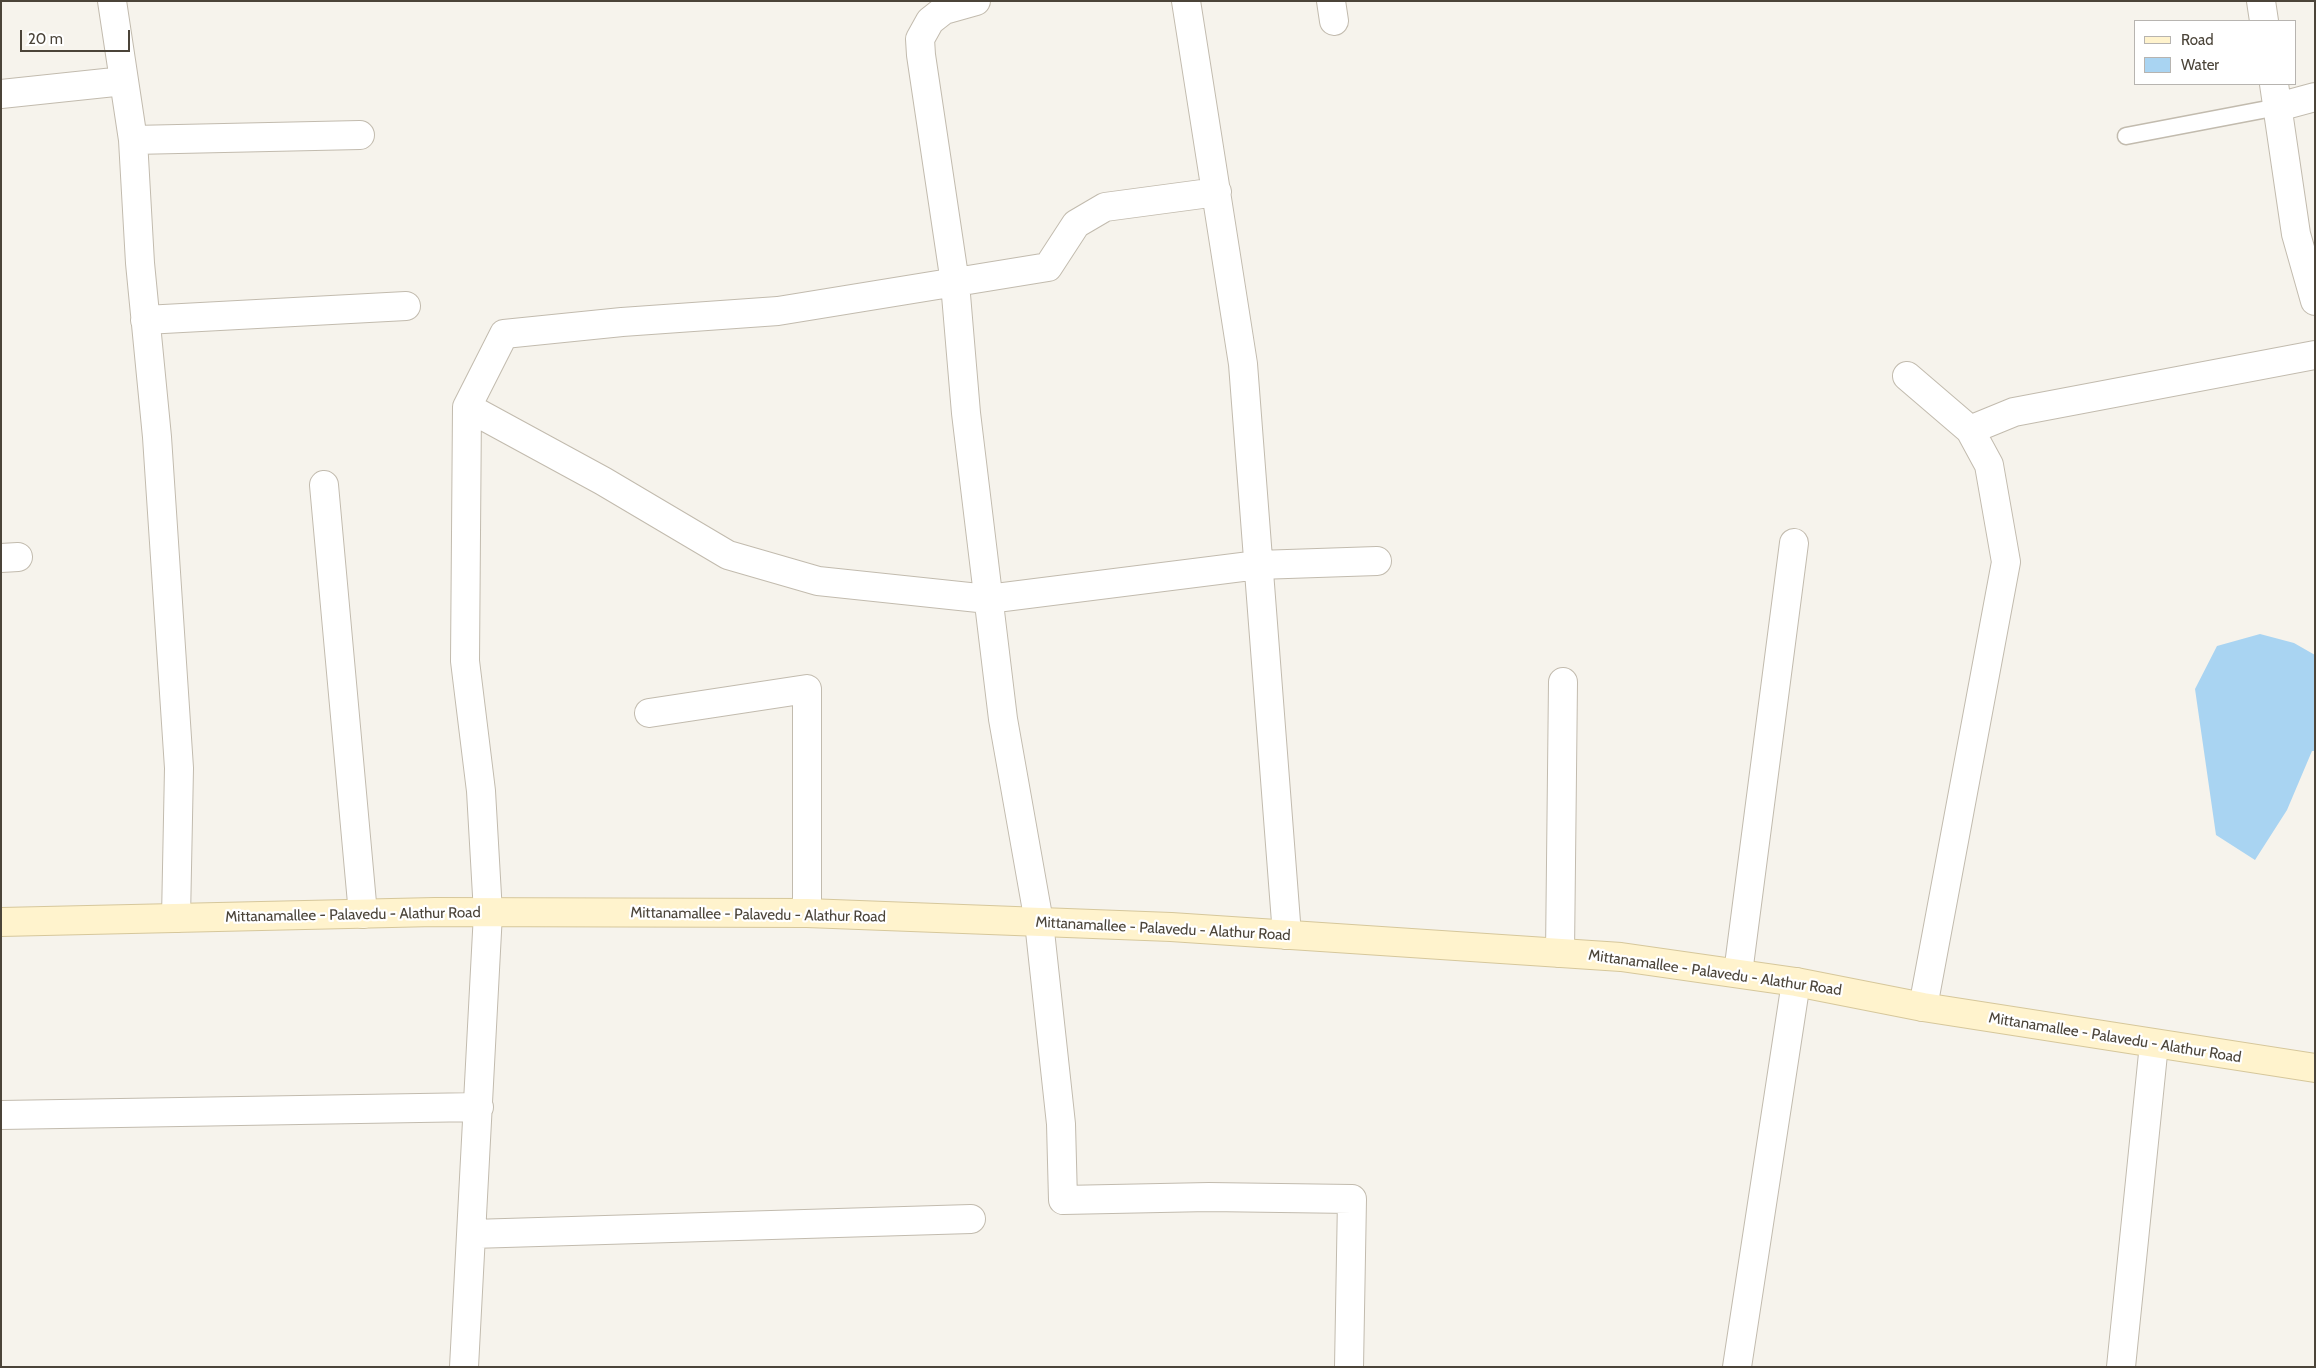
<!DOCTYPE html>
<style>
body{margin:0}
#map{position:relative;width:2316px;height:1368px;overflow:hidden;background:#f6f3ec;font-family:Cabin,sans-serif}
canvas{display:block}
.frame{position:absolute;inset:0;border:2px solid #4b4439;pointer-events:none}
.legend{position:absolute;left:2134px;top:20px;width:162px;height:65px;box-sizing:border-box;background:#fff;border:1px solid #b7b4b0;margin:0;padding:6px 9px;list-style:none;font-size:15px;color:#4b4439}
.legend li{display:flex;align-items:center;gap:10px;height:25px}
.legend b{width:25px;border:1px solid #b7b4b0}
.scale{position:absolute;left:20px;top:30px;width:110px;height:22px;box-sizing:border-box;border:2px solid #4b4439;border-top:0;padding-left:6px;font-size:15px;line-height:18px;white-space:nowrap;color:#4b4439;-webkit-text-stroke:4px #fff;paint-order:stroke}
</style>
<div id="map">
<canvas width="2316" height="1368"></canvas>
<div class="frame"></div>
<ul class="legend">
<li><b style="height:6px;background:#fff3cd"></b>Road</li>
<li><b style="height:14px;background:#a9d4f2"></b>Water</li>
</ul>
<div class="scale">20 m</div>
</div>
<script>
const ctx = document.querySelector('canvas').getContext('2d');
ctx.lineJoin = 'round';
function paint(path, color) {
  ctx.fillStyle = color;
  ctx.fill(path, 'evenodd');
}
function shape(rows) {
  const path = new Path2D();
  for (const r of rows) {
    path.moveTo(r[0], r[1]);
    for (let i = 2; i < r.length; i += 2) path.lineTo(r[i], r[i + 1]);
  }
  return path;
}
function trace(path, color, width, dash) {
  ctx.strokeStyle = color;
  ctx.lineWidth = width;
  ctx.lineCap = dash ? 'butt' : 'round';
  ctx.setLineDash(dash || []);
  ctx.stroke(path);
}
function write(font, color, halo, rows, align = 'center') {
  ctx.font = font + ' Cabin,sans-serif';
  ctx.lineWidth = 4.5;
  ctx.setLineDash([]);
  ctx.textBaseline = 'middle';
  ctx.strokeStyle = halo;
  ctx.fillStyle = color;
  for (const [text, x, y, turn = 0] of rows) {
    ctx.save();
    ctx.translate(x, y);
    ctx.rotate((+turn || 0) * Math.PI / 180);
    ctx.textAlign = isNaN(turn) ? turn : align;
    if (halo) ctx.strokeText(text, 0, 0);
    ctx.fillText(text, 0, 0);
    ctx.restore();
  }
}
paint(shape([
 [2260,634,2294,643,2315,655,2315,751,2312,751,2287,810,2255,860,2216,835,2195,689,2217,646]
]), '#a9d4f2');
const lane = shape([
 [2126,136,2278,107]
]);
const street = shape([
 [112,1,133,140,140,263,157,437,179,768,176,918],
 [976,1,944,10,930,21,920,39,921,55,955,283,966,413,1003,719,1039,922,1061,1124,1063,1200,1209,1197,1352,1199,1349,1367],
 [1186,1,1243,364,1287,935],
 [1331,1,1334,21],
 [2261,1,2264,21],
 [2274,84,2296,234,2315,301],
 [1,94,124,81],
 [2278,107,2315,97],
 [133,140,360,135],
 [145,320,406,306],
 [1907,376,1970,430,1989,465,2006,562,1923,1007],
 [467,407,603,481,728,555,818,581,988,599,1258,565,1377,561],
 [1970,430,2014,412,2315,355],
 [324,485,363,914],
 [1,558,18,557],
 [649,713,807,689,807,913],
 [1560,953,1563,682],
 [1738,973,1794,543],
 [1,1115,479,1107],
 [472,1234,971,1219],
 [464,1367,488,913,481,791,465,661,467,407,504,334,622,322,778,311,1048,267,1076,224,1105,207,1217,192],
 [1737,1367,1796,982],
 [2121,1367,2154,1044]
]);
const secondary = shape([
 [1,922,435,912,807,913,1171,927,1621,957,1796,982,1923,1007,2315,1068]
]);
trace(lane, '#c2bbae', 19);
trace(street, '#c2bbae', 30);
trace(secondary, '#d6c79b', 30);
trace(lane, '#fff', 16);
trace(street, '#fff', 28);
trace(secondary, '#fff3cd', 28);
write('15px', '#4b4439', '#fff', [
 ["Mittanamallee - Palavedu - Alathur Road",353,915,-1],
 ["Mittanamallee - Palavedu - Alathur Road",758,915,1],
 ["Mittanamallee - Palavedu - Alathur Road",1163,929,3],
 ["Mittanamallee - Palavedu - Alathur Road",1715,973,8],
 ["Mittanamallee - Palavedu - Alathur Road",2115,1038,9]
]);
</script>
